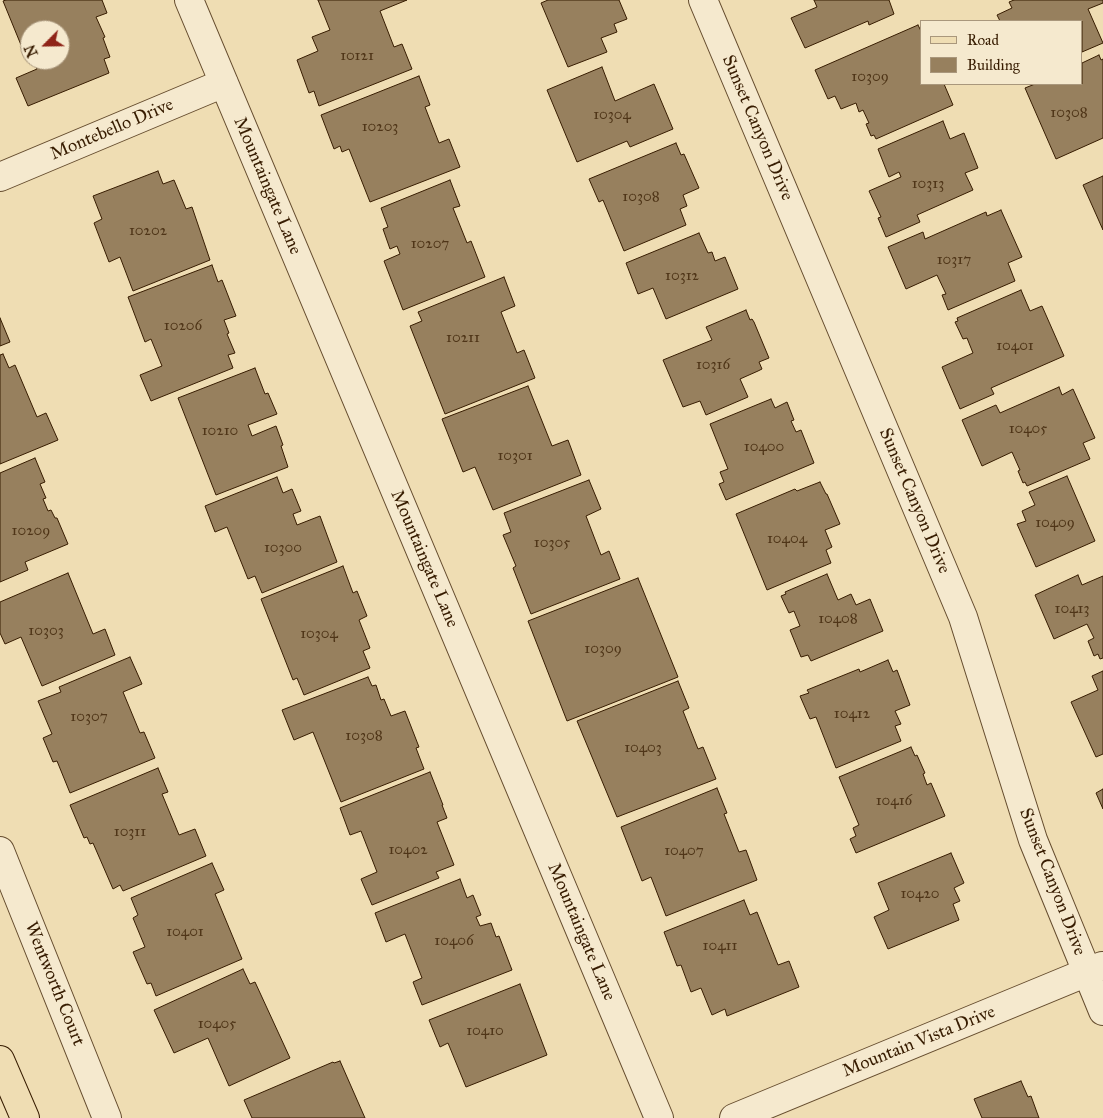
<!DOCTYPE html>
<style>
body{margin:0}
#map{position:relative;width:1103px;height:1118px;overflow:hidden;background:#efddb3;font-family:"IM FELL Great Primer",serif}
canvas{display:block}
.legend{position:absolute;left:920px;top:20px;width:162px;height:65px;box-sizing:border-box;background:#f5e9ce;border:1px solid #a9977c;margin:0;padding:6px 9px;list-style:none;font-size:15px;color:#371c01}
.legend li{display:flex;align-items:center;gap:10px;height:25px}
.legend b{width:25px;border:1px solid #a9977c}
.north{position:absolute;left:20px;top:20px;width:50px;height:50px;box-sizing:border-box;background:#f5e9ce;border:1px solid #a9977c;border-radius:50%;rotate:247deg;font-size:14px;font-weight:700;line-height:20px;text-align:center;color:#371c01}
.north::after{content:'';display:block;margin:auto;width:18px;height:22px;background:#8f2418;clip-path:polygon(50% 0,100% 100%,50% 72%,0 100%)}
</style>
<div id="map">
<canvas width="1103" height="1118"></canvas>
<ul class="legend">
<li><b style="height:6px;background:#efddb3"></b>Road</li>
<li><b style="height:14px;background:#97805e"></b>Building</li>
</ul>
<div class="north">N</div>
</div>
<script>
const ctx = document.querySelector('canvas').getContext('2d');
ctx.lineJoin = 'round';
function paint(path, color) {
  ctx.fillStyle = color;
  ctx.fill(path, 'evenodd');
}
function shape(rows) {
  const path = new Path2D();
  for (const r of rows) {
    path.moveTo(r[0], r[1]);
    for (let i = 2; i < r.length; i += 2) path.lineTo(r[i], r[i + 1]);
  }
  return path;
}
function trace(path, color, width, dash) {
  ctx.strokeStyle = color;
  ctx.lineWidth = width;
  ctx.lineCap = dash ? 'butt' : 'round';
  ctx.setLineDash(dash || []);
  ctx.stroke(path);
}
function write(font, color, halo, rows, align = 'center') {
  ctx.font = font + ' "IM FELL Great Primer",serif';
  ctx.lineWidth = 4;
  ctx.setLineDash([]);
  ctx.textBaseline = 'middle';
  ctx.strokeStyle = halo;
  ctx.fillStyle = color;
  for (const [text, x, y, turn = 0] of rows) {
    ctx.save();
    ctx.translate(x, y);
    ctx.rotate((+turn || 0) * Math.PI / 180);
    ctx.textAlign = isNaN(turn) ? turn : align;
    if (halo) ctx.strokeText(text, 0, 0);
    ctx.fillText(text, 0, 0);
    ctx.restore();
  }
}
const building = shape([
 [6,0,102,0,107,13,96,17,105,37,103,38,110,57,104,59,109,73,28,106,16,78,37,69,33,60,60,60,60,30,30,30,30,52,26,42,21,45,3,1,6,0],
 [318,0,407,0,380,11,394,47,402,44,412,69,319,106,314,91,309,93,297,60,318,51,312,37,330,30,318,0],
 [548,0,619,0,627,19,614,24,617,32,601,38,607,52,568,67,541,3,548,0],
 [814,0,889,0,894,14,869,25,868,21,805,48,791,18,817,7,814,0],
 [1014,0,1103,0,1103,3,1088,9,1103,43,1082,52,1082,21,1000,21,997,15,1012,8,1009,2,1014,0],
 [918,25,922,33,922,84,944,84,953,105,876,139,874,135,871,136,866,124,869,123,863,110,859,112,856,103,841,109,835,96,828,99,815,70,918,25],
 [1099,55,1101,60,1103,59,1103,138,1056,159,1025,88,1035,84,1082,84,1082,63,1099,55],
 [602,67,615,101,654,84,673,129,630,147,627,141,577,162,547,90,602,67],
 [419,76,430,105,425,107,439,143,449,139,460,167,370,202,349,149,342,152,340,146,334,149,321,115,419,76],
 [943,121,950,139,964,133,978,168,965,173,973,190,917,215,920,222,886,237,878,218,881,217,869,191,901,177,899,172,889,177,878,149,943,121],
 [676,143,681,155,684,154,699,188,683,195,687,206,680,209,686,225,624,251,603,200,599,202,589,179,676,143],
 [158,171,163,184,174,180,186,209,192,207,210,260,133,291,120,257,109,262,94,223,102,219,93,196,158,171],
 [1103,176,1103,230,1083,185,1103,176],
 [450,180,460,206,453,208,467,243,471,241,485,277,403,310,384,261,400,254,397,246,390,249,383,229,388,227,381,208,450,180],
 [1001,210,1022,257,1008,263,1015,281,948,310,942,295,946,294,937,275,906,289,888,247,923,232,925,239,986,212,987,216,1001,210],
 [699,233,708,253,712,252,715,261,725,257,738,289,666,319,653,288,638,294,626,263,699,233],
 [212,265,218,282,222,280,236,316,224,320,229,333,227,334,235,353,228,355,233,368,151,401,140,375,162,366,151,339,145,342,128,297,212,265],
 [504,277,515,306,501,312,517,353,524,350,535,378,445,414,410,326,422,321,418,312,504,277],
 [1021,290,1030,311,1042,306,1064,356,991,388,994,394,960,409,942,367,973,353,967,338,963,339,955,322,958,321,957,318,1021,290],
 [746,310,750,320,752,319,754,322,769,358,759,362,762,369,758,371,740,379,748,397,706,415,700,401,683,407,663,360,712,340,706,327,746,310],
 [0,318,10,342,0,346,0,318],
 [3,354,9,368,15,365,37,417,46,413,58,440,0,464,0,355,3,354],
 [255,368,265,394,268,393,277,414,248,425,252,436,276,426,283,445,281,446,288,467,216,495,178,398,255,368],
 [528,386,552,446,568,440,581,475,493,510,475,467,463,472,442,419,528,386],
 [1059,387,1062,395,1073,389,1095,438,1083,443,1090,459,1027,486,1025,482,1023,483,1018,471,1020,470,1012,452,982,466,962,420,996,405,1000,413,1059,387],
 [771,399,775,408,787,402,794,420,791,421,796,432,801,430,814,463,726,500,719,484,724,482,720,472,728,469,710,424,771,399],
 [35,458,45,482,40,484,46,498,43,499,48,511,51,510,55,518,57,518,68,544,25,562,28,570,0,582,0,473,35,458],
 [1067,476,1095,541,1036,567,1017,524,1026,521,1022,511,1035,505,1029,492,1067,476],
 [277,477,283,493,292,489,301,511,293,514,297,525,320,516,337,562,262,593,255,576,248,579,227,527,215,532,205,506,277,477],
 [589,480,601,509,586,516,601,555,609,551,620,579,531,614,513,568,516,566,503,535,511,532,504,513,589,480],
 [820,482,826,494,827,494,840,524,825,530,832,547,826,550,831,563,767,590,736,514,795,489,797,491,820,482],
 [343,566,353,593,357,591,367,616,359,620,370,648,363,651,370,668,304,695,297,678,293,680,261,599,343,566],
 [68,573,93,634,105,629,115,655,42,686,21,637,5,644,0,633,0,602,68,573],
 [827,574,838,600,851,594,856,605,870,599,883,631,811,661,808,655,801,657,790,630,800,626,794,611,789,613,781,596,786,594,785,592,827,574],
 [1078,575,1082,585,1103,576,1103,658,1100,659,1098,654,1094,656,1088,641,1094,638,1087,624,1054,639,1035,595,1078,575],
 [638,578,678,677,567,721,528,621,638,578],
 [130,657,142,684,123,692,140,733,144,732,155,758,70,793,57,761,53,762,43,738,52,734,38,701,61,692,59,687,130,657],
 [888,660,893,672,897,670,910,705,895,711,901,724,895,726,901,741,836,768,816,717,810,719,800,696,809,693,807,690,859,669,860,672,888,660],
 [1103,671,1103,754,1096,757,1071,702,1098,690,1092,676,1103,671],
 [368,677,372,686,376,685,381,700,384,699,391,716,405,711,419,747,416,748,424,769,341,802,313,732,294,740,282,710,368,677],
 [678,681,689,708,683,711,698,749,703,747,716,779,617,817,577,721,678,681],
 [911,747,915,756,917,755,925,773,923,774,927,785,931,783,945,816,856,853,850,839,856,836,853,828,859,825,839,777,911,747],
 [158,768,168,792,162,794,179,835,195,829,206,856,123,891,120,885,113,889,93,843,90,844,87,837,84,838,70,805,158,768],
 [430,772,443,805,442,805,447,818,437,822,454,865,436,872,439,878,372,905,361,879,377,872,361,831,350,835,340,808,430,772],
 [717,788,727,813,724,814,739,852,746,850,757,880,666,916,651,877,642,881,621,827,717,788],
 [1103,789,1103,809,1096,793,1103,789],
 [951,853,964,883,954,888,960,901,953,904,959,920,888,949,874,917,889,910,878,883,951,853],
 [212,863,224,890,215,894,242,959,156,996,151,983,147,984,133,952,145,947,133,918,138,915,131,898,212,863],
 [460,879,467,898,473,895,481,915,476,917,480,926,491,923,496,937,499,936,512,970,422,1005,413,982,422,978,405,934,386,942,375,913,460,879],
 [744,900,750,915,757,912,778,965,789,961,799,987,727,1016,725,1009,712,1015,701,988,691,992,681,965,677,966,664,932,744,900],
 [243,969,250,984,255,982,290,1058,229,1086,208,1038,174,1053,154,1010,243,969],
 [520,984,547,1055,466,1087,448,1043,440,1047,429,1020,520,984],
 [340,1061,365,1118,252,1118,244,1100,333,1062,334,1063,340,1061],
 [1021,1081,1028,1097,1031,1096,1039,1118,982,1118,974,1099,1021,1081]
]);
paint(building, '#97805e');
trace(building, '#371c01', 1);
const minor = shape([
 [189,0,659,1118],
 [703,0,963,617,1033,840,1103,1011],
 [0,177,224,83],
 [0,851,107,1118],
 [734,1118,1102,966]
]);
const major = shape([
 [0,1060,25,1118]
]);
trace(minor, '#654c2e', 30);
trace(major, '#371c01', 30);
trace(minor, '#f5e9ce', 28);
trace(major, '#efddb3', 28);
write('15px', '#4f3518', null, [
 ["10121",357,56],
 ["10309",870,77],
 ["10308",1069,113],
 ["10304",612,115],
 ["10203",380,127],
 ["10313",928,184],
 ["10308",641,197],
 ["10202",148,231],
 ["10207",430,244],
 ["10317",954,260],
 ["10312",682,276],
 ["10206",183,326],
 ["10211",463,338],
 ["10401",1015,346],
 ["10316",713,365],
 ["10405",1028,429],
 ["10210",220,431],
 ["10400",764,447],
 ["10301",515,456],
 ["10409",1055,523],
 ["10209",31,531],
 ["10404",787,539],
 ["10305",552,543],
 ["10300",283,548],
 ["10413",1072,609],
 ["10408",838,619],
 ["10303",46,631],
 ["10304",319,634],
 ["10309",603,649],
 ["10412",852,714],
 ["10307",89,717],
 ["10308",364,736],
 ["10403",643,748],
 ["10416",894,801],
 ["10311",130,832],
 ["10402",408,850],
 ["10407",684,851],
 ["10420",920,894],
 ["10401",185,932],
 ["10406",454,941],
 ["10411",720,946],
 ["10405",217,1024],
 ["10410",485,1031]
]);
write('18px', '#371c01', '#f5e9ce', [
 ["Sunset Canyon Drive",757,128,67],
 ["Montebello Drive",112,130,-23],
 ["Mountaingate Lane",267,186,67],
 ["Sunset Canyon Drive",914,501,67],
 ["Mountaingate Lane",424,559,67],
 ["Sunset Canyon Drive",1052,882,69],
 ["Mountaingate Lane",581,932,67],
 ["Wentworth Court",54,984,68],
 ["Mountain Vista Drive",919,1042,-22]
]);
</script>
